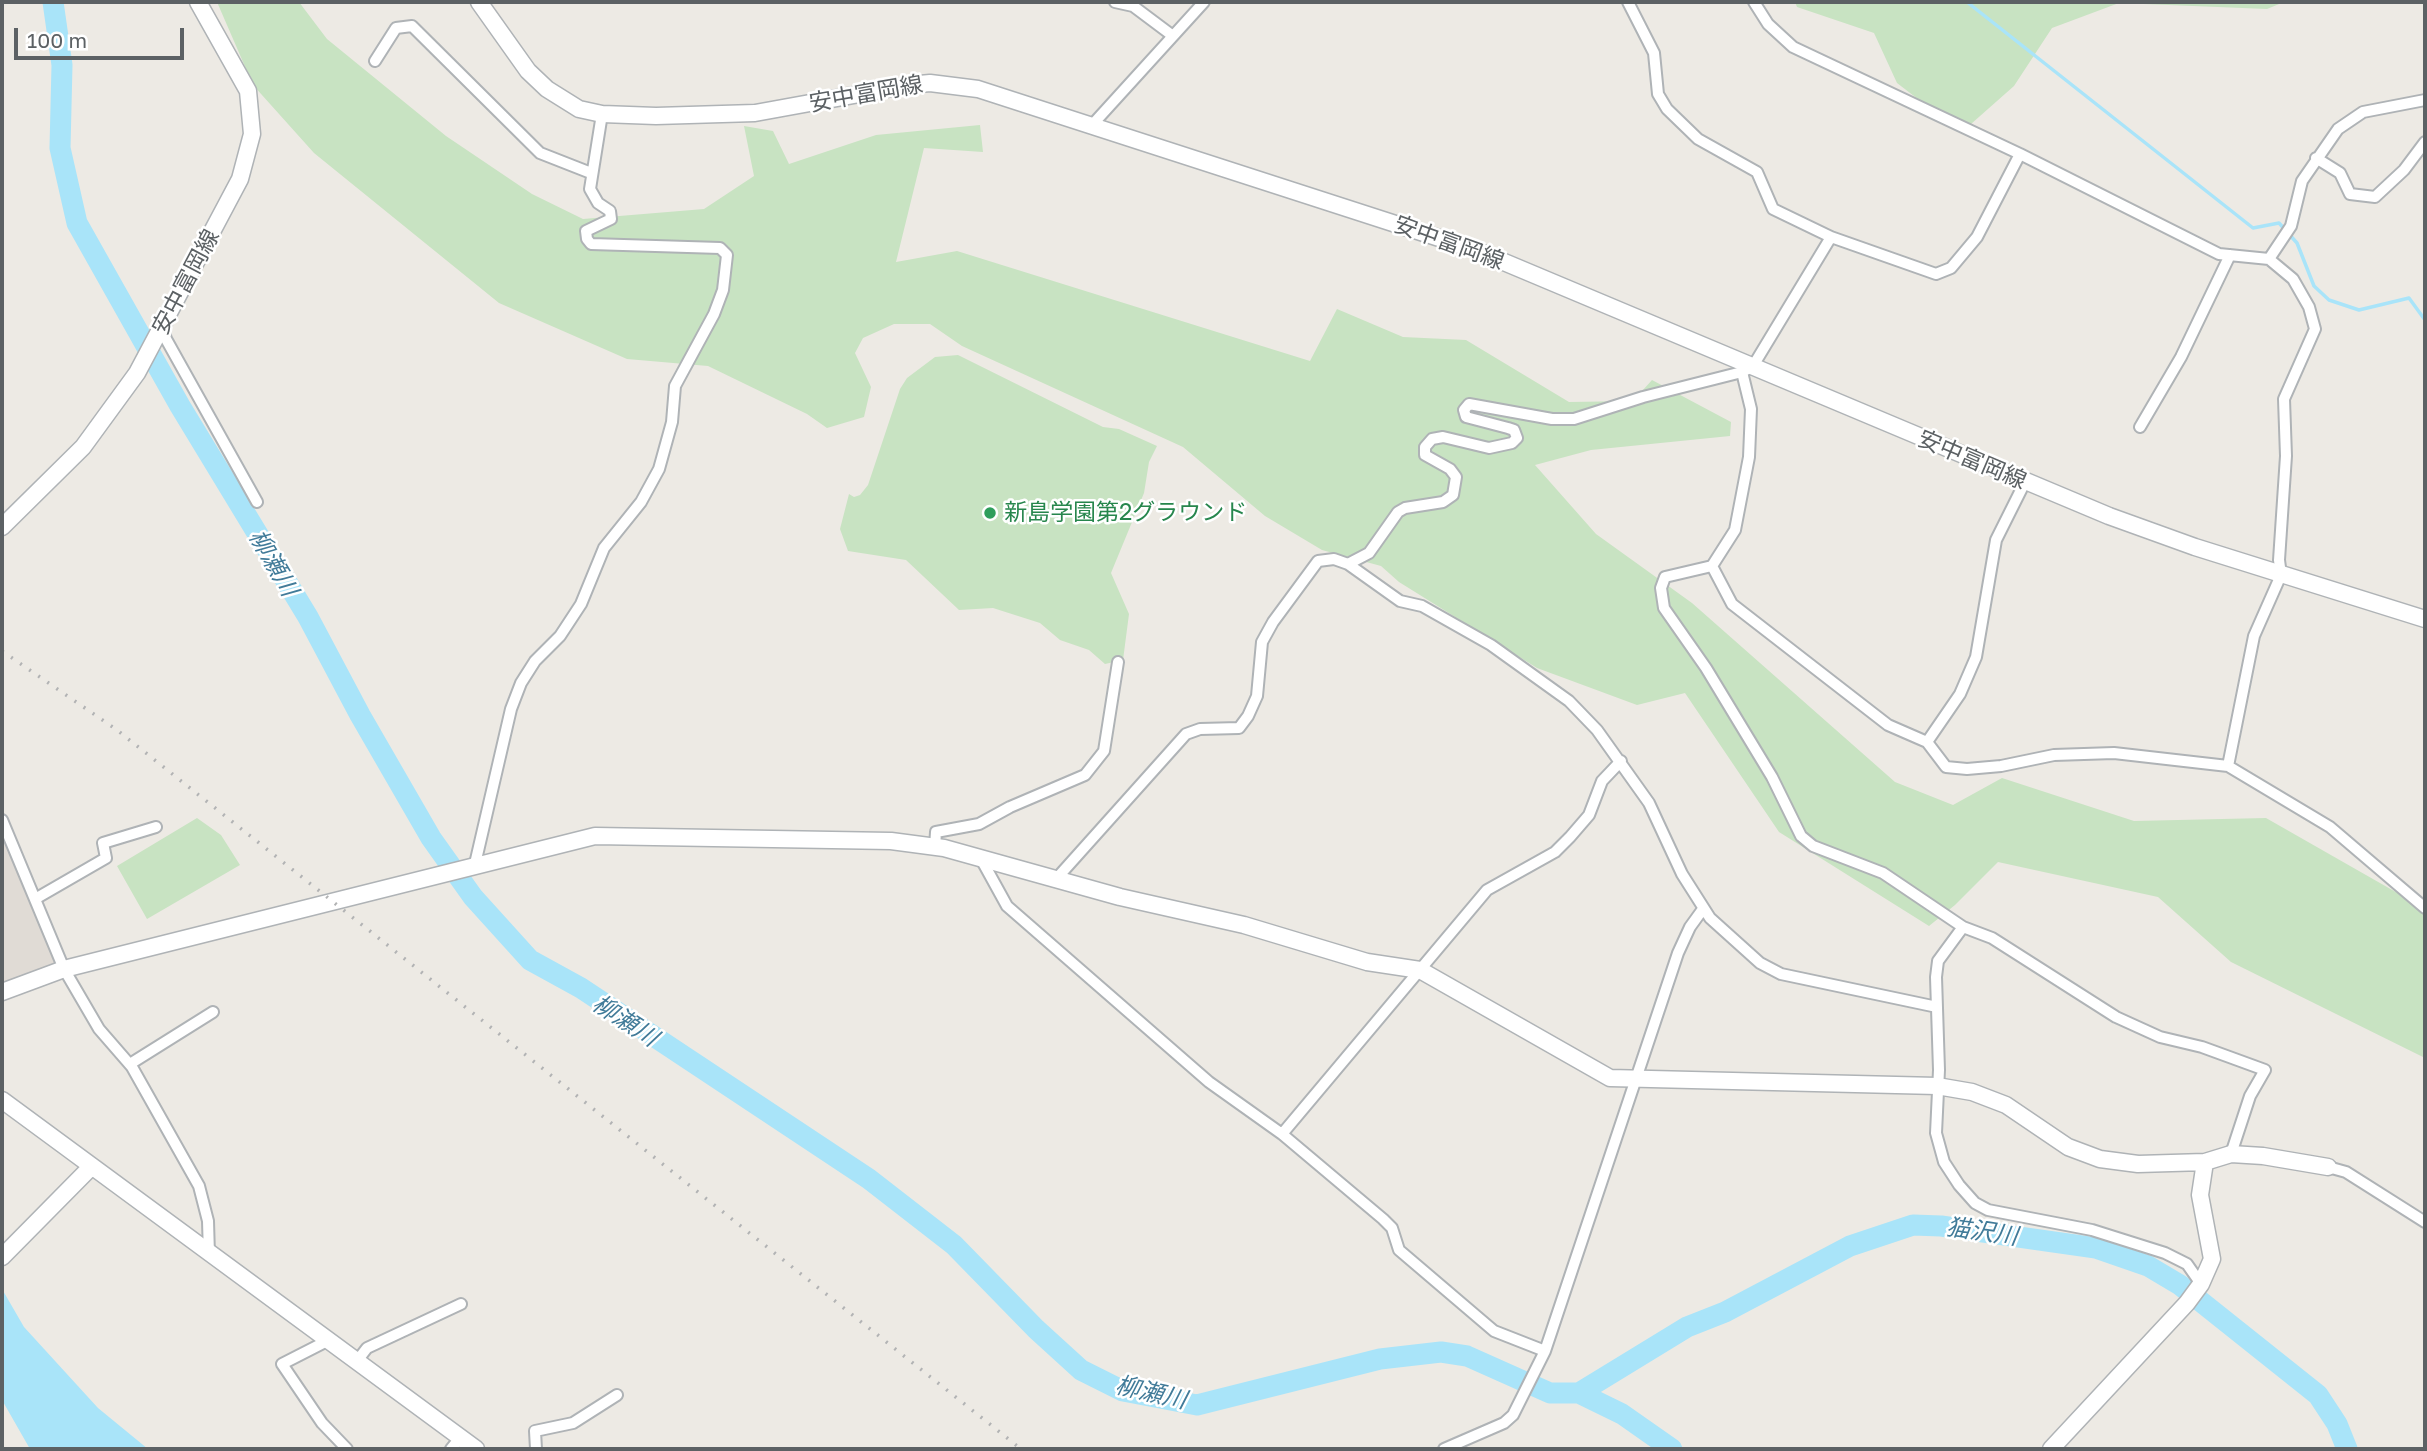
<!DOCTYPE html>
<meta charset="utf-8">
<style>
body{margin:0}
#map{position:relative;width:2427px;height:1451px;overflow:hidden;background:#edeae4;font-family:"Golos Text",sans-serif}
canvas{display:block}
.frame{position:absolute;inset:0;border:4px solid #5c6164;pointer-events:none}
.scale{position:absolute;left:14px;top:28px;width:170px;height:32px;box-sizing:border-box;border:4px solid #5c6164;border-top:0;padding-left:9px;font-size:21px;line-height:24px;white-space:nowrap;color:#5c6164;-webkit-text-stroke:5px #fff;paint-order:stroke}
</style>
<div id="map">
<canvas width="2427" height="1451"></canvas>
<div class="frame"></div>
<div class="scale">100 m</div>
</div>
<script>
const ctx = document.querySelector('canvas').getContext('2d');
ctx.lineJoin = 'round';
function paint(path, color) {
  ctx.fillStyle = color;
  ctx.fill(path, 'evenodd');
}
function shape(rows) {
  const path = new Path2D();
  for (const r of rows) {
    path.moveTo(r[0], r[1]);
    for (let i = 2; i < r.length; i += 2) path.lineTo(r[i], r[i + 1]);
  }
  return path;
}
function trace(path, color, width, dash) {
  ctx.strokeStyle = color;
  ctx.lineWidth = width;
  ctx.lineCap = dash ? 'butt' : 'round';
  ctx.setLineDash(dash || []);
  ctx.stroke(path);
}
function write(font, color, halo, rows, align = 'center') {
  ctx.font = font + ' "Golos Text","Noto Sans JP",sans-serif';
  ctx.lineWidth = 5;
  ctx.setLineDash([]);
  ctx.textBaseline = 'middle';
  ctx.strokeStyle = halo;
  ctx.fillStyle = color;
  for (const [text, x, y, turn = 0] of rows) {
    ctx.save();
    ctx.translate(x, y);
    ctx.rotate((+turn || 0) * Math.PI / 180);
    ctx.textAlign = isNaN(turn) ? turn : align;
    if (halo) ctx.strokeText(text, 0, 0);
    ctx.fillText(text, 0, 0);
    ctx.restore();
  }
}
paint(shape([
 [2,830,57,962,56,965,2,987]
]), '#e0dbd5');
paint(shape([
 [217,2,299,2,327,39,446,136,532,194,583,219,704,209,754,176,744,126,773,131,789,164,876,135,980,125,983,152,924,148,896,262,957,251,1310,361,1337,309,1403,337,1466,340,1569,402,1633,401,1652,380,1731,422,1730,436,1591,450,1535,465,1596,534,1692,603,1895,782,1953,805,2002,778,2134,821,2266,818,2401,895,2425,912,2425,1058,2231,962,2158,897,1998,862,1955,905,1929,926,1779,832,1685,693,1637,705,1537,668,1399,582,1381,566,1322,550,1265,516,1183,447,962,346,930,324,894,324,863,338,855,353,871,387,864,417,827,428,807,414,708,366,627,359,499,303,314,153,253,85],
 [1795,2,2284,2,2267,9,2119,3,2052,28,2014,86,1971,124,1944,119,1897,83,1874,33,1797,7],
 [958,355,1103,427,1119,429,1157,446,1149,462,1144,493,1111,573,1129,614,1123,660,1105,664,1089,650,1060,640,1040,623,993,608,959,610,906,560,848,551,840,529,849,494,854,497,860,495,868,485,900,389,907,378,935,357],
 [197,818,221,835,240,865,147,919,117,866]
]), '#c8e3c2');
paint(shape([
 [2,1289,24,1327,98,1408,148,1449,30,1449,2,1400]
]), '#a9e4f9');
trace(shape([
 [1967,2,2253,228,2279,223,2297,243,2314,286,2329,300,2359,310,2409,298,2425,320]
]), '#a9e4f9', 3.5);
trace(shape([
 [53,2,62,65,60,148,77,223,180,406,308,617,360,715,431,838,473,897,530,960,581,988,869,1179,954,1245,1036,1329,1081,1370,1123,1391,1197,1405,1380,1359,1441,1352,1467,1356,1550,1393,1579,1393,1622,1414,1672,1449],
 [1579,1393,1687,1327,1725,1312,1850,1246,1913,1225,1941,1226,2096,1248,2148,1266,2180,1285,2318,1395,2337,1424,2347,1449]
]), '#a9e4f9', 21);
const street = shape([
 [1115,2,1133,6,1173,36],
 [1628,2,1654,53,1658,94,1667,109,1698,139,1757,172,1773,209,1831,237],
 [1754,2,1768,24,1793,47,2020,154,2219,254,2269,259,2293,279,2309,307,2315,329,2284,399,2286,456,2279,560,2281,575,2254,636,2228,766],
 [375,61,396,28,412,26,540,153,591,173],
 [1093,124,1204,2],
 [2316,158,2340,173,2350,194,2375,197,2404,170,2425,142],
 [2269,259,2291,226,2302,181,2338,129,2363,112,2425,100],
 [163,328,166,339,257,502],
 [1742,372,1751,409,1749,457,1735,530,1712,566,1665,577,1661,588,1664,608,1706,668,1772,777,1801,836,1813,846,1883,873,1963,927,1992,938,2116,1017,2160,1037,2202,1047,2265,1070,2250,1096,2231,1154],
 [2140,427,2181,357,2230,255],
 [1348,564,1369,553,1398,512,1405,508,1443,502,1453,495,1456,477,1450,469,1425,455,1425,447,1432,439,1443,437,1489,448,1512,443,1517,438,1514,430,1508,428,1466,417,1464,410,1469,404,1552,419,1574,419,1643,397,1742,372,1753,366,1831,237,1936,274,1951,268,1977,237,2020,154],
 [1712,566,1732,604,1888,725,1927,742,1946,767,1967,769,2001,766,2054,755,2114,753,2228,766,2330,827,2425,908],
 [1927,742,1960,694,1976,657,1996,540,2025,482],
 [2,820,64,969,99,1029,132,1067,199,1186,208,1221,209,1255],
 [935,847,936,832,979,824,1010,807,1085,775,1104,751,1118,662],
 [980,857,1007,906,1209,1082,1282,1134,1383,1219,1392,1228,1399,1250,1494,1331,1545,1351],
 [475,864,511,709,521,683,535,661,560,636,581,604,604,548,641,502,659,469,672,422,675,386,714,314,723,290,727,255,720,248,591,244,587,239,586,231,611,219,610,211,598,203,590,189,602,114],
 [1057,878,1186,734,1200,729,1239,728,1248,716,1257,696,1262,642,1273,622,1318,561,1334,559,1348,564,1400,601,1422,606,1491,645,1569,701,1597,730,1649,803,1682,874,1710,918,1760,963,1781,974,1937,1007],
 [35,899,106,858,103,843,156,827],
 [1963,927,1938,961,1936,977,1939,1070,1936,1133,1944,1162,1959,1185,1975,1203,1988,1210,2092,1230,2165,1253,2187,1264,2201,1284],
 [130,1064,213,1012],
 [1282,1134,1487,890,1555,852,1570,837,1589,815,1602,781,1621,761],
 [2328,1167,2346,1172,2425,1222],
 [329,1340,282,1364,322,1423,347,1449],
 [357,1361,367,1348,461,1304],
 [451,1449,460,1438],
 [536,1449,535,1431,573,1423,617,1395],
 [1444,1449,1504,1423,1513,1415,1545,1351,1678,953,1690,927,1703,909]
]);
const secondary = shape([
 [479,2,528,71,547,89,579,109,602,114,656,116,755,113,909,85,930,83,978,89,1473,249,2109,516,2195,547,2425,619],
 [2,527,83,447,137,373,240,179,252,134,248,91,198,2],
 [2,992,64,969,595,836,891,841,944,848,1120,897,1244,925,1367,962,1420,970,1610,1078,1937,1086,1972,1092,2006,1105,2068,1147,2100,1159,2138,1164,2205,1162,2231,1154,2263,1156,2328,1167],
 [2,1100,476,1449],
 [2,1257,91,1167],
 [2051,1449,2187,1303,2201,1284,2212,1259,2200,1195,2205,1162]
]);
trace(street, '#afb3b6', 14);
trace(secondary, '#afb3b6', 19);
trace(street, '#fff', 10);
trace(secondary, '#fff', 16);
trace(shape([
 [2,651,117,730,1021,1449]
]), '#b2b3b4', 3.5, [2, 9]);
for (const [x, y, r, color] of [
 [990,513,7,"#2e9e5b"]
]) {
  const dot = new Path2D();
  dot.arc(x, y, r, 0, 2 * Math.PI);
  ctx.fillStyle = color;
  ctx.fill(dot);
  trace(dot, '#fff', 2.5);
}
write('23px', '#5c6164', '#fff', [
 ["安中富岡線",866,94,-10],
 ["安中富岡線",1449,243,20],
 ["安中富岡線",186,282,-62],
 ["安中富岡線",1972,460,23]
]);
write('23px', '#27864d', '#fff', [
 ["新島学園第2グラウンド",1004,513]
], 'left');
write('italic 24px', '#417b99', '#fff', [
 ["柳瀬川",273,563,60],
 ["柳瀬川",625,1021,33],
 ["猫沢川",1982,1232,8],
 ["柳瀬川",1151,1393,13]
]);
</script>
